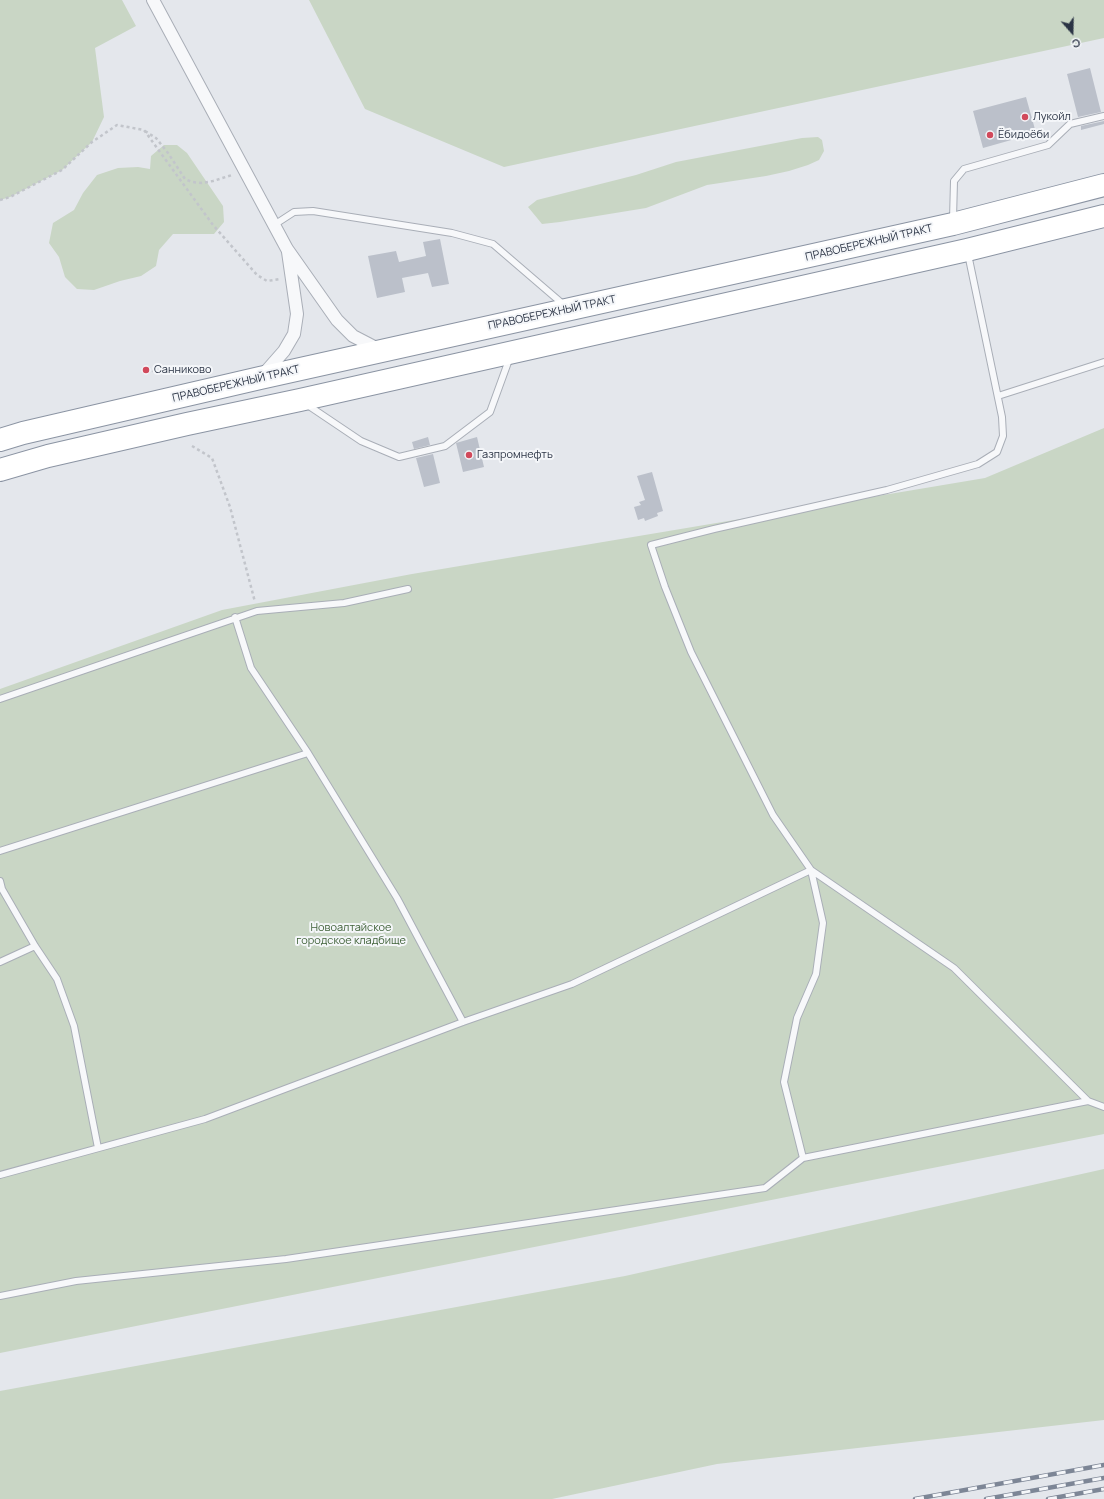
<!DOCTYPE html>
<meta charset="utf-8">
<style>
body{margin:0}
#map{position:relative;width:1104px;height:1499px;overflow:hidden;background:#e4e7ec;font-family:Manrope,sans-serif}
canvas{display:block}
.north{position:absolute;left:1052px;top:12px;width:40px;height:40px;-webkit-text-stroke:3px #f4f6f9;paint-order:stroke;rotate:160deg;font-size:11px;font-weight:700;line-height:16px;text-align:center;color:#2b3445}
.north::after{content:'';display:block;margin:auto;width:14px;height:18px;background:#2b3445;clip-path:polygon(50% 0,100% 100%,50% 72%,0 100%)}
</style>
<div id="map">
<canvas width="1104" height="1499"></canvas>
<div class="north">С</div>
</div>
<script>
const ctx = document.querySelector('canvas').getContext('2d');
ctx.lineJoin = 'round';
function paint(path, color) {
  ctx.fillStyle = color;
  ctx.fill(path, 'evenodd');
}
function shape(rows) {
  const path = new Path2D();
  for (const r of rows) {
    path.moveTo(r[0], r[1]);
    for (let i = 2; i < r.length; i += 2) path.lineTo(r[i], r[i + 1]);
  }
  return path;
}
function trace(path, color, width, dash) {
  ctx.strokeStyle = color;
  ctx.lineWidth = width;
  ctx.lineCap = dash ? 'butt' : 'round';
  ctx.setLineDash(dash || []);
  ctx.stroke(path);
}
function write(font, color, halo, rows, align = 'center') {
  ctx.font = font + ' Manrope,sans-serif';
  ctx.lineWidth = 4;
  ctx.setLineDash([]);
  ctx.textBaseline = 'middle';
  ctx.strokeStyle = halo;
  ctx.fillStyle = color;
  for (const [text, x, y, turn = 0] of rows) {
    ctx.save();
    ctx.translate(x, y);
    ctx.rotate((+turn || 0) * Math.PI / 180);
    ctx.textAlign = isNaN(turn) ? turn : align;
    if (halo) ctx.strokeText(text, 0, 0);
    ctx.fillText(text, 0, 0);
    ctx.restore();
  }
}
paint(shape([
 [0,0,122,0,136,26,95,48,104,117,92,142,62,170,10,197,0,200],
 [309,0,1104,0,1104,38,504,167,365,109],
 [818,137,822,140,824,151,819,160,808,165,789,171,766,176,707,185,646,208,560,222,542,224,528,207,537,200,636,175,676,162,802,138],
 [164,145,177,145,187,153,223,206,224,222,214,234,173,234,159,250,156,266,141,276,120,281,94,290,77,289,65,277,59,257,49,243,53,223,74,210,83,193,97,175,118,168,138,167,150,169,151,156],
 [1104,428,1104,1134,0,1353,0,689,222,610,412,574,985,478],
 [1104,1169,1104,1420,717,1464,552,1499,0,1499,0,1391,625,1276]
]), '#c9d6c5');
paint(shape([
 [1090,68,1101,112,1078,117,1067,74],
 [1026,97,1036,133,983,148,973,111],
 [1104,121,1104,124,1081,130,1081,126],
 [440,239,449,284,432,287,428,273,402,278,405,292,377,298,368,256,396,251,399,262,426,256,423,242],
 [428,437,430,445,414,449,412,442],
 [477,437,484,467,463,472,456,443],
 [433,454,440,483,424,487,416,458],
 [652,472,663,511,657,513,658,516,645,521,644,518,638,520,634,507,641,505,639,502,645,500,637,476]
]), '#bbc0ca');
const lane = shape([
 [953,219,954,181,964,169,1048,145,1070,124,1104,116],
 [274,225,294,212,313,211,452,233,493,244,564,305],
 [968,254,1002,417,1003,436,997,452,978,464,887,490,714,529,651,545,665,587,691,652,773,815,811,870,954,968,1088,1101,1104,1107],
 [998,396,1104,362],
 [306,404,361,441,399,457,445,446,490,412,510,357],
 [235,617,251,668,308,753,397,898,463,1022],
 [0,699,257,611,344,603,408,589],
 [0,851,308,753],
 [0,881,2,889,35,946,57,979,74,1026,98,1148],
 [0,962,35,946],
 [803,1158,1088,1101],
 [0,1175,205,1119,463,1022,572,984,811,870,823,923,816,974,797,1018,784,1082,803,1158,765,1188,286,1259,76,1281,0,1296]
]);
const street = shape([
 [153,0,287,249,337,320,353,336,380,350],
 [262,376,284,351,294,334,297,314,288,252]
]);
const highway = shape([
 [0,440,23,433,260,378,953,224,1104,185],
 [0,470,48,456,187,424,300,400,967,250,1104,216]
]);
trace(lane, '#a9aeb7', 8);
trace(street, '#a9aeb7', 14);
trace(highway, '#8b94a3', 24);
trace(shape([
 [145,131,156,138,168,153,185,179,192,182,202,183,213,181,232,175],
 [0,200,10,197,62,170,92,142,117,125,144,130,213,225,257,275,267,281,280,279],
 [146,370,176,374],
 [192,446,212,458,230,507,255,602]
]), '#c2c5cb', 2.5, [3, 3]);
trace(lane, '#f7f8fa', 6);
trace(street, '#f7f8fa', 12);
trace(highway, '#fff', 22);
const rail = shape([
 [915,1499,1104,1465],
 [986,1499,1104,1478],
 [1048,1499,1104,1489]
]);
trace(rail, '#7d8696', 4.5);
trace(rail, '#f4f6f9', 3, [9]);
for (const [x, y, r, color] of [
 [1025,117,4,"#d1495b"],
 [990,135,4,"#d1495b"],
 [146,370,4,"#d1495b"],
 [469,455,4,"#d1495b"]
]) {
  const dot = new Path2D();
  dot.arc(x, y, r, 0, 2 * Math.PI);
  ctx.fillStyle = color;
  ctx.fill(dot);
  trace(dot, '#f4f6f9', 1.5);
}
write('11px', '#2b3445', '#f4f6f9', [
 ["Лукойл",1033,117],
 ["Ёбидоёби",998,135],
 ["Санниково",154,370],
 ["Газпромнефть",477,455]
], 'left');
write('11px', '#2b3445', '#f4f6f9', [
 ["ПРАВОБЕРЕЖНЫЙ ТРАКТ",869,243,-13],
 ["ПРАВОБЕРЕЖНЫЙ ТРАКТ",552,313,-12],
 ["ПРАВОБЕРЕЖНЫЙ ТРАКТ",236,384,-13]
]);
write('11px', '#3f6138', '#f4f6f9', [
 ["Новоалтайское",351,928],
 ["городское кладбище",351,941]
]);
</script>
